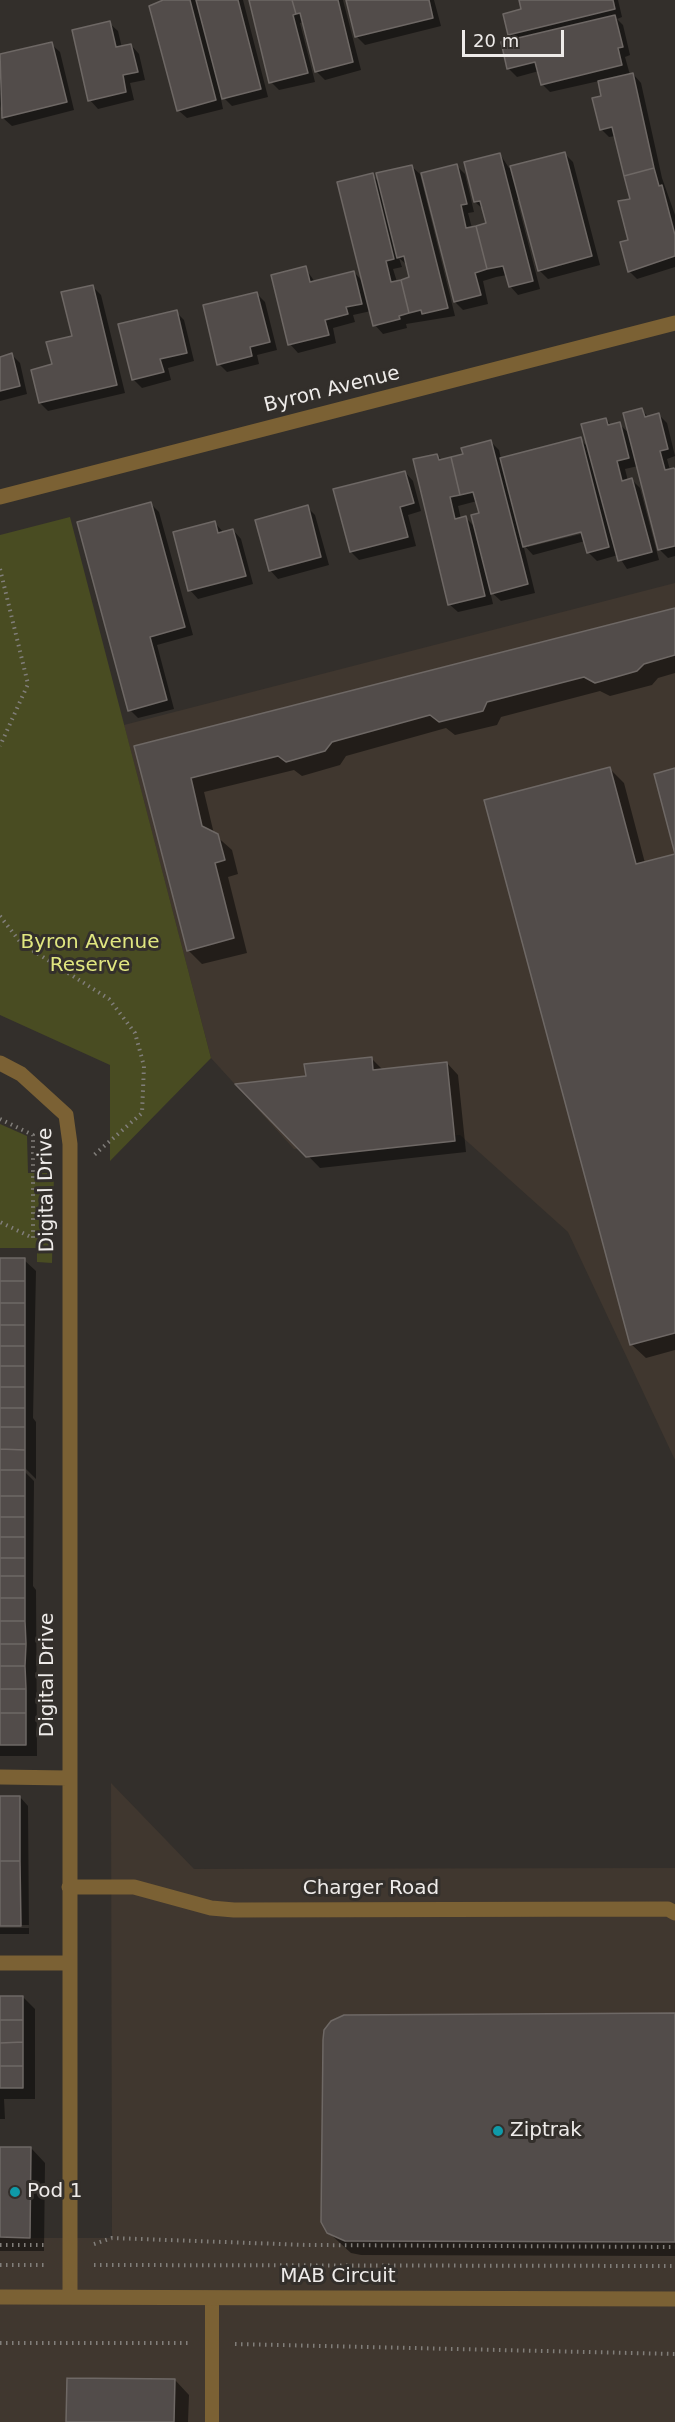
<!DOCTYPE html>
<style>
body{margin:0}
#map{position:relative;width:675px;height:2422px;overflow:hidden;background:#332f2b;font-family:"DejaVu Sans",sans-serif}
canvas{display:block}
.scale{position:absolute;left:462px;top:30px;width:102px;height:27px;box-sizing:border-box;border:3px solid #eeebe9;border-top:0;padding-left:8px;font-size:18px;line-height:21px;white-space:nowrap;color:#eeebe9;-webkit-text-stroke:4px #332f2b;paint-order:stroke}
</style>
<div id="map">
<canvas width="675" height="2422"></canvas>
<div class="scale">20 m</div>
</div>
<script>
const ctx = document.querySelector('canvas').getContext('2d');
ctx.lineJoin = 'round';
function paint(path, color) {
  ctx.fillStyle = color;
  ctx.fill(path, 'evenodd');
}
function shape(rows) {
  const path = new Path2D();
  for (const r of rows) {
    path.moveTo(r[0], r[1]);
    for (let i = 2; i < r.length; i += 2) path.lineTo(r[i], r[i + 1]);
  }
  return path;
}
function trace(path, color, width, dash) {
  ctx.strokeStyle = color;
  ctx.lineWidth = width;
  ctx.lineCap = dash ? 'butt' : 'round';
  ctx.setLineDash(dash || []);
  ctx.stroke(path);
}
function write(font, color, halo, rows, align = 'center') {
  ctx.font = font + ' "DejaVu Sans",sans-serif';
  ctx.lineWidth = 6;
  ctx.setLineDash([]);
  ctx.textBaseline = 'middle';
  ctx.strokeStyle = halo;
  ctx.fillStyle = color;
  for (const [text, x, y, turn = 0] of rows) {
    ctx.save();
    ctx.translate(x, y);
    ctx.rotate((+turn || 0) * Math.PI / 180);
    ctx.textAlign = isNaN(turn) ? turn : align;
    if (halo) ctx.strokeText(text, 0, 0);
    ctx.fillText(text, 0, 0);
    ctx.restore();
  }
}
paint(shape([
 [675,583,675,1460,568,1232,460,1135,294,1149,211,1058,124,725],
 [111,1783,194,1869,675,1868,675,2422,0,2422,0,2238,112,2238]
]), '#40372f');
paint(shape([
 [70,517,211,1058,110,1161,110,1065,0,1015,0,535],
 [0,1124,27,1136,28,1173,54,1173,52,1263,37,1262,37,1248,0,1248]
]), '#494c22');
paint(shape([
 [165,0,243,0,268,97,232,106,220,94,223,109,187,118,178,110],
 [250,0,343,0,361,70,325,80,316,71,304,22,300,23,315,82,279,90,271,82],
 [347,0,434,0,441,26,365,45,357,37],
 [520,0,618,0,622,17,617,19,623,25,630,55,625,57,630,75,633,74,641,83,662,178,675,215,675,267,637,279,629,271,632,200,616,136,609,137,601,129,603,97,599,81,550,92,542,84,539,71,517,77,509,69,502,43,515,40,509,34,523,10],
 [109,23,118,31,122,48,131,45,139,54,145,80,130,83,134,100,98,109,90,100],
 [51,44,60,52,74,110,12,126,3,118,0,104,0,56],
 [564,153,573,162,600,265,548,279,539,270,520,199,517,200,540,289,518,295,510,286,507,275,496,277,483,281,488,304,463,310,455,302,456,165,465,174,474,212,468,213,472,228,487,224,484,210,475,202,500,154,509,168],
 [411,166,420,174,455,316,406,324,407,328,383,334,375,325,371,311,353,315,355,322,333,328,336,343,298,353,290,344,305,268,315,282,354,272,364,283,372,175,379,182],
 [399,258,407,265,410,278,397,282,393,269,402,267],
 [93,287,101,295,125,393,48,411,40,403,53,365,74,337],
 [257,294,265,302,277,350,257,355,259,364,227,372,219,364],
 [176,312,184,320,194,361,168,368,171,380,142,388,133,379],
 [12,355,20,363,27,394,0,401,0,358],
 [642,410,649,418,659,415,667,423,675,456,667,459,670,470,675,471,675,556,668,558,660,550,638,466,625,469,628,481,632,480,640,488,659,560,627,569,618,555,597,561,588,552,585,541,533,555,523,544,535,593,501,601,490,591,493,604,458,612,449,604,437,455,443,461,465,455,490,441,499,450,501,459,580,439,589,448,606,419,612,426,619,424,630,434],
 [477,501,481,514,476,528,466,518,461,519,458,506],
 [588,529,589,532,528,547,528,544],
 [405,472,413,481,421,511,408,515,416,546,359,560,351,552],
 [150,503,159,512,193,635,157,645,174,709,138,718,130,710],
 [307,507,315,515,329,565,278,579,270,570],
 [215,523,224,533,233,530,241,539,253,584,198,599,190,590],
 [675,610,675,673,658,678,652,685,610,696,600,691,501,717,497,725,455,735,446,728,346,756,340,765,302,776,294,770,204,792,214,834,232,850,238,874,228,877,247,953,202,964,188,950,136,747],
 [609,768,624,783,645,863,675,855,675,1350,646,1358,631,1344],
 [372,1059,383,1070,447,1063,458,1075,466,1152,320,1168,239,1085,308,1078],
 [0,1259,24,1260,36,1271,33,1418,36,1422,36,1479,21,1464,19,1466,34,1481,33,1586,36,1590,37,1756,0,1756],
 [0,1797,20,1797,28,1806,29,1934,0,1934,0,1928,29,1928,29,1925,0,1925],
 [0,1997,23,1997,35,2009,35,2099,4,2099,5,2119,0,2119],
 [675,2015,675,2256,361,2255,351,2253,328,2232],
 [0,2148,31,2148,45,2163,44,2251,0,2251],
 [175,2380,189,2395,188,2422,68,2422]
]), '#0007');
const building = shape([
 [163,0,190,0,216,100,177,111,149,6,163,0],
 [196,0,238,0,261,89,222,99,196,0],
 [249,0,292,0,296,14,293,15,308,73,269,83,249,0],
 [292,0,338,0,353,62,315,72,300,13,296,14,292,0],
 [346,0,429,0,433,18,355,37,346,0],
 [519,0,613,0,615,9,508,35,503,14,521,9,519,0],
 [615,15,623,47,618,48,622,65,541,85,535,62,507,69,501,42,615,15],
 [110,21,116,47,131,44,138,72,123,75,126,92,88,101,72,30,110,21],
 [52,42,67,102,2,118,0,54,52,42],
 [633,73,654,168,624,176,612,127,600,130,592,98,601,96,598,81,633,73],
 [565,152,592,256,538,271,510,166,565,152],
 [500,153,533,281,509,287,503,266,487,269,476,226,486,223,480,201,474,202,464,162,500,153],
 [457,164,467,204,461,205,466,228,476,226,487,269,475,273,481,295,454,302,421,173,457,164],
 [412,165,448,308,422,314,421,310,409,313,401,280,409,277,404,256,397,258,376,173,412,165],
 [654,168,659,186,662,185,675,235,675,256,628,272,620,242,628,240,618,201,630,199,624,176,654,168],
 [373,173,394,259,386,261,391,282,401,280,409,313,399,316,400,319,373,326,337,182,373,173],
 [306,266,310,282,354,271,362,304,346,307,348,314,325,320,329,335,288,345,271,275,306,266],
 [93,285,117,385,39,403,31,370,52,364,46,342,72,336,61,292,93,285],
 [257,292,270,342,250,347,252,356,217,365,203,305,257,292],
 [177,310,187,353,160,359,164,372,132,380,118,324,177,310],
 [12,353,20,386,0,391,0,357,12,353],
 [642,408,645,417,659,413,668,449,660,451,665,470,674,468,675,470,675,546,658,550,623,413,642,408],
 [606,418,608,425,620,422,629,458,617,461,622,481,632,478,652,552,618,561,581,424,606,418],
 [581,437,609,547,587,553,581,532,523,547,500,458,581,437],
 [491,440,528,584,491,594,471,515,479,513,473,492,460,495,451,457,463,454,461,448,491,440],
 [437,454,439,460,451,457,460,495,450,497,455,519,466,516,485,596,448,605,413,459,437,454],
 [405,471,414,503,400,507,408,537,350,552,333,489,405,471],
 [151,502,185,627,150,637,167,700,128,711,77,522,151,502],
 [308,505,321,557,269,571,255,520,308,505],
 [215,521,218,533,233,529,246,576,188,591,173,532,215,521],
 [675,608,675,655,644,664,637,671,595,683,584,677,487,702,483,711,439,722,430,715,332,742,325,751,286,762,278,756,191,778,202,826,218,834,225,860,215,863,234,938,187,951,134,746,675,608],
 [610,767,636,864,675,854,654,774,675,768,675,1333,630,1345,484,800,610,767],
 [372,1057,373,1070,447,1062,455,1141,306,1157,235,1084,306,1076,304,1064,372,1057],
 [0,1258,25,1258,25,1281,0,1281,0,1258],
 [0,1281,25,1281,25,1303,0,1303,0,1281],
 [0,1303,25,1303,25,1325,0,1325,0,1303],
 [0,1325,25,1325,25,1346,0,1346,0,1325],
 [0,1346,25,1346,25,1366,0,1366,0,1346],
 [0,1366,25,1366,25,1387,0,1387,0,1366],
 [0,1387,25,1387,25,1408,0,1408,0,1387],
 [0,1408,25,1408,25,1427,0,1427,0,1408],
 [0,1427,25,1427,25,1450,0,1449,0,1427],
 [0,1449,25,1450,25,1470,0,1470,0,1449],
 [0,1470,25,1470,25,1496,0,1496,0,1470],
 [0,1496,25,1496,25,1517,0,1517,0,1496],
 [0,1517,25,1517,25,1537,0,1537,0,1517],
 [0,1537,25,1537,25,1558,0,1558,0,1537],
 [0,1558,25,1558,25,1576,0,1576,0,1558],
 [0,1576,25,1576,25,1598,0,1598,0,1576],
 [0,1598,25,1598,25,1621,0,1621,0,1598],
 [0,1621,25,1621,26,1644,0,1644,0,1621],
 [0,1644,26,1644,25,1666,0,1666,0,1644],
 [0,1666,25,1666,26,1689,0,1689,0,1666],
 [0,1689,26,1689,26,1713,0,1713,0,1689],
 [0,1713,26,1713,26,1745,0,1745,0,1713],
 [0,1796,20,1796,20,1861,0,1861,0,1796],
 [0,1861,20,1861,21,1926,0,1926,0,1861],
 [0,1996,23,1996,23,2020,0,2020,0,1996],
 [675,2013,675,2242,345,2241,327,2233,321,2222,323,2040,324,2030,331,2021,344,2015,675,2013],
 [0,2020,23,2020,23,2042,0,2043,0,2020],
 [23,2042,23,2066,0,2066,0,2043,23,2042],
 [0,2066,23,2066,23,2088,0,2088,0,2066],
 [0,2147,31,2147,30,2238,0,2237,0,2147],
 [67,2378,175,2379,174,2422,66,2422,67,2378]
]);
paint(building, '#524c4a');
trace(building, '#6e6865', 1.5);
trace(shape([
 [0,569,28,684,0,746],
 [0,916,21,943,109,999,135,1033,144,1066,142,1113,94,1155],
 [0,1119,33,1135,33,1238,0,1222],
 [94,2244,112,2238,307,2245,675,2247],
 [0,2245,44,2245],
 [0,2265,44,2265],
 [94,2265,675,2266],
 [0,2343,188,2343],
 [235,2344,675,2354]
]), '#817e7a', 4, [1.5, 4.5]);
trace(shape([
 [212,2422,212,2298]
]), '#7b6134', 14);
trace(shape([
 [0,497,675,323],
 [0,1063,21,1074,66,1115,70,1144,70,2296],
 [0,1777,68,1778],
 [69,1887,134,1887,211,1908,234,1910,668,1909,675,1913],
 [0,1963,69,1963],
 [0,2297,675,2299]
]), '#7b6134', 15);
for (const [x, y, r, color] of [
 [498,2131,6,"#0f9aa8"],
 [15,2192,6,"#0f9aa8"]
]) {
  const dot = new Path2D();
  dot.arc(x, y, r, 0, 2 * Math.PI);
  ctx.fillStyle = color;
  ctx.fill(dot);
  trace(dot, '#332f2b', 2);
}
write('20px', '#eeebe9', '#332f2b', [
 ["Byron Avenue",332,390,-14],
 ["Digital Drive",47,1190,-91],
 ["Digital Drive",48,1675,-90],
 ["Charger Road",371,1889],
 ["MAB Circuit",338,2277]
]);
write('20px', '#e0e680', '#332f2b', [
 ["Byron Avenue",90,943],
 ["Reserve",90,966]
]);
write('20px', '#eeebe9', '#332f2b', [
 ["Ziptrak",510,2131],
 ["Pod 1",27,2192]
], 'left');
</script>
